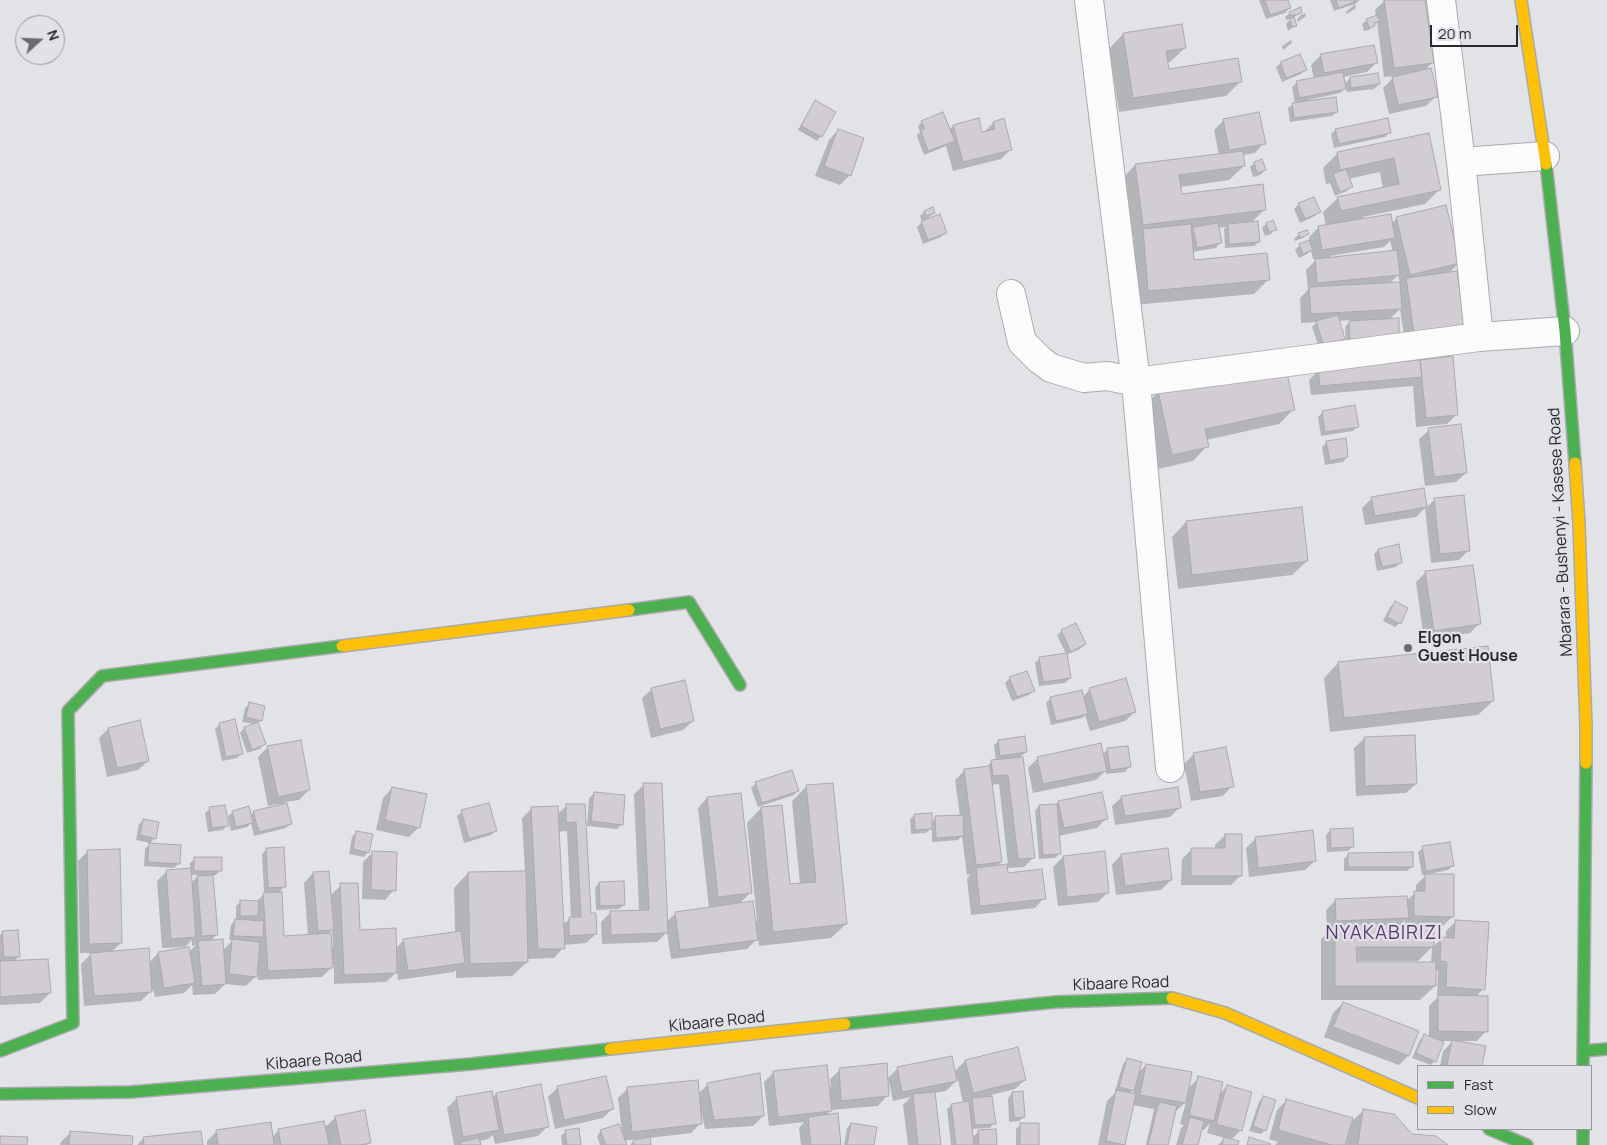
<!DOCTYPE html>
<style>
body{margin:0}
#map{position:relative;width:1607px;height:1145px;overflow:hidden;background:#e2e3e6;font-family:Manrope,sans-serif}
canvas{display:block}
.legend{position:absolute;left:1417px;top:1065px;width:175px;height:65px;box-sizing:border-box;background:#e0e2e8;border:1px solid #97989d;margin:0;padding:6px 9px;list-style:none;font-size:15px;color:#292a2d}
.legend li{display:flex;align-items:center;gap:10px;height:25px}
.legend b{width:25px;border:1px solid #97989d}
.north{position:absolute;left:15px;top:15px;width:50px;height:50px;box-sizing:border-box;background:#e0e2e8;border:1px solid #97989d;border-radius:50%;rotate:70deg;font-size:14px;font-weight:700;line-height:20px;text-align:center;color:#292a2d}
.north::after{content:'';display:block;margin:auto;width:18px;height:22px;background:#6a6b6e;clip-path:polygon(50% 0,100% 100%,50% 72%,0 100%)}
.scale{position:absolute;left:1430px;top:25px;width:88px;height:22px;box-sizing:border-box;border:2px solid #292a2d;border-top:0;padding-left:6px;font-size:15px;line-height:18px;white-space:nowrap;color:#292a2d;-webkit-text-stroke:4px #e0e2e8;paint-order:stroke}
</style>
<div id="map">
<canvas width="1607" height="1145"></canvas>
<ul class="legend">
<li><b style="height:6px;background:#4caf50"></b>Fast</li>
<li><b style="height:6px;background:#ffc107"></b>Slow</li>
</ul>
<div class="north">N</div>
<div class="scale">20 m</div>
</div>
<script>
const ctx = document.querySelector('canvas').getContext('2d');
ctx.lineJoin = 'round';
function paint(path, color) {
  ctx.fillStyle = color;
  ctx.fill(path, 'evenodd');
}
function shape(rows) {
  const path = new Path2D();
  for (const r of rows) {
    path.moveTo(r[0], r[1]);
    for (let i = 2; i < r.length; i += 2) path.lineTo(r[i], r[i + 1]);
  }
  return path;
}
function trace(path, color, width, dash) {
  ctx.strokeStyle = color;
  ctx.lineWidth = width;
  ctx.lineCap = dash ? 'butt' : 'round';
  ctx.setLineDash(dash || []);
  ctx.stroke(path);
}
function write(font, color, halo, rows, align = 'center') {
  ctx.font = font + ' Manrope,sans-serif';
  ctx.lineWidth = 4.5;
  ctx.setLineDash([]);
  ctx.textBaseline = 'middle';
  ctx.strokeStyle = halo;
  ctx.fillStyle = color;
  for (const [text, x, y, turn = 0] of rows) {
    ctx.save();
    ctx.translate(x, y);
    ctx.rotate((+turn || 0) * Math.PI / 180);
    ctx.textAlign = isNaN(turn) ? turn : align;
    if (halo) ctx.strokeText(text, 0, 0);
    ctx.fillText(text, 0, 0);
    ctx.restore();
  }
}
paint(shape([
 [1259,0,1287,0,1289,8,1285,13,1266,19],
 [1330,0,1359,0,1355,4,1356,8,1347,14,1346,12,1355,4,1334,11],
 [1385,0,1424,0,1433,62,1424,71,1436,96,1426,106,1389,114,1383,88,1395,76,1384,77,1377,22,1369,30,1364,31,1362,24,1367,20,1376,17,1375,10],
 [1301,12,1293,18,1296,25,1288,31,1286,24,1292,18,1286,20,1285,17,1290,13],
 [1305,13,1306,16,1298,22,1297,19,1301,15,1299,16],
 [1123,34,1185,48,1170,62,1166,63,1168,70,1241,81,1226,96,1119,112,1109,49],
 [1291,40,1292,43,1283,50,1282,46],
 [1321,55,1376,63,1367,72,1343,77,1344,84,1350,78,1379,84,1374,89,1347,92,1346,88,1340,93,1308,100,1308,102,1337,112,1332,116,1290,122,1288,108,1295,103,1292,87,1297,83,1314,79,1311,65],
 [1281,63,1305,70,1301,74,1282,82,1276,67],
 [815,102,821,136,817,141,798,130,811,107],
 [1003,120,1011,149,1001,159,953,171,946,146,924,155,918,139,917,135,920,132,918,126,922,122,949,130,953,126,982,134,993,123],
 [1224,120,1264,143,1255,153,1242,155,1244,166,1229,180,1180,187,1181,195,1265,209,1251,223,1259,242,1254,246,1225,248,1224,229,1227,227,1218,228,1220,243,1216,248,1192,252,1193,262,1268,280,1254,294,1134,305,1129,245,1135,238,1128,239,1121,180,1135,165,1219,155,1214,130],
 [838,130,850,175,840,185,815,176,829,140],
 [1336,130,1390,132,1385,137,1334,148,1331,134],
 [1428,134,1439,190,1425,204,1363,217,1363,220,1391,224,1397,218,1459,263,1448,274,1406,348,1400,309,1389,320,1346,344,1345,327,1351,320,1338,321,1344,339,1340,343,1320,350,1312,327,1317,322,1301,323,1300,298,1308,290,1306,270,1317,259,1313,259,1311,250,1307,254,1299,258,1295,250,1299,246,1310,241,1309,237,1319,227,1326,226,1323,212,1338,198,1383,189,1380,172,1348,179,1351,187,1347,191,1335,196,1330,183,1326,184,1323,168,1338,153],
 [1390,241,1393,252,1330,259,1330,256,1384,247],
 [1398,275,1400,283,1390,283],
 [1254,163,1265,170,1260,175,1253,177,1250,167],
 [1313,198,1319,212,1315,216,1300,223,1294,209,1298,205],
 [924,212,934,212,926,221,945,233,941,237,923,244,917,227,922,222,920,216],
 [1266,224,1275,229,1271,234,1265,236,1262,228],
 [1299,234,1307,234,1303,238,1295,241,1294,239],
 [1452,358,1457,414,1447,424,1416,427,1413,386,1311,395,1309,380,1319,370],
 [1158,392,1294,409,1279,424,1206,440,1207,446,1193,461,1158,469,1144,407],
 [1323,412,1358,426,1353,431,1321,436,1318,417],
 [1429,430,1466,473,1456,482,1425,486,1419,439],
 [1327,442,1347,457,1343,462,1325,465,1322,447],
 [1423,490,1426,508,1435,499,1469,550,1459,560,1431,563,1425,508,1416,517,1365,525,1362,508,1372,498],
 [1186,522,1307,561,1292,575,1178,589,1172,537],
 [1378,550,1401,562,1396,567,1377,571,1374,554],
 [1425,573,1480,623,1470,633,1424,640,1416,582],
 [1395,603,1400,623,1395,627,1383,621,1390,607],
 [1062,631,1085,644,1080,649,1066,655,1070,678,1065,683,1039,686,1035,663,1040,658,1066,654,1057,635],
 [1338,663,1493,701,1478,715,1330,732,1324,678],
 [1010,678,1033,690,1029,695,1012,701,1005,683],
 [652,689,693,721,683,730,651,738,642,698],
 [1090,689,1135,712,1125,721,1090,731,1085,715,1082,718,1051,725,1046,703,1051,698,1083,697],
 [250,704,261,720,257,724,264,744,260,749,247,753,240,733,244,728,255,724,242,722,245,708],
 [219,725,242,753,237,758,222,761,215,729],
 [108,729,148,761,138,770,107,777,99,738],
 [1364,739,1416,784,1406,793,1356,796,1354,748],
 [999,741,1026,752,1019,758,1034,857,1024,867,1007,868,1007,875,1044,898,1035,908,971,915,967,879,971,874,967,875,962,836,958,840,932,842,932,828,926,833,911,834,910,819,915,815,931,822,936,817,960,816,955,780,965,770,986,768,992,761,996,761,994,745],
 [999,784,1008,865,996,867,1001,862,991,785],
 [268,747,309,790,299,800,285,802,290,824,286,828,254,836,251,823,247,827,231,831,228,816,233,812,250,816,254,812,279,806,278,804,268,806,258,757],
 [1108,749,1129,767,1125,772,1106,774,1106,770,1096,780,1033,793,1028,768,1038,758,1102,755],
 [1194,754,1232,786,1223,796,1191,801,1184,764],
 [756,783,798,790,794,795,758,807,751,788],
 [644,785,666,922,676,913,709,908,698,808,707,798,751,892,739,904,754,921,757,921,747,823,761,808,789,886,800,885,792,801,807,786,846,924,831,938,759,946,758,938,747,949,671,959,667,932,657,942,602,944,601,922,610,913,639,911,634,794],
 [392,788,419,827,409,837,376,830,383,798],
 [594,794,622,824,617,829,587,826,589,798],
 [1122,797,1179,808,1170,817,1115,825,1112,806],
 [1059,802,1106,819,1097,828,1058,836,1060,853,1055,858,1039,859,1035,811,1039,806,1056,805],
 [584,805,589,914,596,934,586,943,563,945,563,948,554,958,527,959,527,962,512,976,456,978,456,970,454,972,398,980,397,972,386,982,334,984,334,965,322,977,258,980,258,974,246,986,225,984,215,994,193,995,192,985,184,993,155,997,153,989,141,1001,84,1006,81,964,92,953,80,953,78,861,88,851,121,943,110,953,149,963,158,953,188,948,188,953,196,945,192,946,192,940,185,947,162,948,157,881,166,872,190,870,190,863,195,859,221,870,216,875,212,875,216,935,210,942,223,950,233,940,229,940,231,925,236,919,236,906,241,901,256,902,266,892,264,892,262,854,266,850,285,886,279,893,283,937,308,936,304,883,313,873,330,896,341,885,358,931,395,949,404,940,455,933,454,888,468,873,525,872,522,818,532,808,557,815,566,806],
 [567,831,571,918,562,925,558,832],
 [191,875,199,875,191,883],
 [332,930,333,947,331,947,328,935],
 [210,809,227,825,223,830,208,832,205,813],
 [462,812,495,831,491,835,464,843,457,816],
 [144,820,155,838,150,843,136,840,139,824],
 [1331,830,1353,846,1348,851,1327,852,1326,835],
 [356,832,368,852,364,857,349,854,352,837],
 [1225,835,1241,875,1231,885,1181,885,1182,859,1191,850,1215,850,1215,845],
 [1256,838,1315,861,1305,870,1249,877,1246,848],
 [150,844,178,864,174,868,144,866,145,849],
 [1423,848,1453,866,1448,870,1429,874,1453,916,1443,926,1433,926,1433,947,1442,938,1446,939,1446,931,1456,921,1483,989,1476,997,1486,1031,1477,1041,1459,1041,1458,1042,1485,1047,1481,1066,1440,1066,1443,1051,1453,1041,1438,1041,1435,1061,1431,1065,1412,1058,1420,1040,1424,1035,1429,1037,1429,1006,1439,996,1437,996,1438,971,1435,971,1435,986,1420,1000,1321,1000,1321,939,1331,930,1327,930,1326,910,1336,900,1406,901,1416,892,1416,885,1427,874,1422,875,1418,852],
 [1405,920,1405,925,1400,925],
 [1432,947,1431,964,1355,964,1355,961,1418,961],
 [373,852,394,890,385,900,362,899,363,862],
 [1104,853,1108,892,1098,902,1058,906,1053,867,1063,857],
 [1121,855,1171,880,1161,890,1116,895,1112,865],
 [1348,855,1412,866,1407,871,1344,871,1344,859],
 [599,883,624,905,619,909,596,910,595,888],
 [3,933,19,956,13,962,50,993,40,1003,0,1005,0,935],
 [1343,1003,1408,1056,1399,1065,1324,1037,1333,1013],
 [1127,1060,1137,1074,1146,1065,1187,1089,1199,1078,1219,1095,1227,1086,1241,1130,1231,1140,1237,1145,1218,1145,1225,1138,1207,1133,1210,1123,1204,1130,1201,1129,1197,1145,1176,1145,1181,1128,1184,1125,1180,1124,1186,1102,1174,1113,1167,1145,1146,1145,1154,1109,1132,1105,1124,1145,1098,1145,1107,1101,1116,1092,1115,1091,1123,1064],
 [1134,1089,1133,1095,1129,1094],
 [965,1061,1025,1080,1015,1089,991,1095,994,1123,990,1128,971,1129,972,1138,979,1131,996,1145,951,1145,947,1109,952,1105,963,1103,958,1079,946,1091,934,1093,940,1145,908,1145,903,1105,911,1097,893,1101,888,1078,898,1068,954,1072],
 [840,1070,887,1096,878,1106,831,1110,826,1116,840,1145,801,1145,799,1128,804,1122,769,1126,764,1082,774,1072,828,1087,831,1087,830,1079],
 [708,1084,763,1116,753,1126,705,1129,702,1115,700,1116,701,1123,691,1133,649,1138,649,1145,630,1145,635,1139,624,1141,626,1145,600,1145,597,1136,601,1131,622,1132,618,1098,628,1088,698,1094],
 [540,1086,548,1126,538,1136,495,1144,493,1135,488,1139,479,1141,480,1145,454,1145,447,1108,457,1098,492,1098,496,1094],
 [558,1087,612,1109,603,1118,555,1129,548,1097],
 [1012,1093,1024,1117,1019,1121,1009,1122,1008,1098],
 [1263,1097,1265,1130,1261,1134,1249,1131,1259,1102],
 [1287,1100,1349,1124,1364,1110,1411,1136,1446,1145,1346,1145,1347,1139,1345,1139,1343,1145,1275,1145,1278,1142,1269,1139,1277,1110],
 [336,1117,370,1142,367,1145,207,1145,207,1141,216,1132,272,1137,279,1130,324,1128],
 [851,1124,873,1145,844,1145,847,1128],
 [1021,1124,1037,1145,1016,1145,1016,1129],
 [566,1131,580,1145,562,1145,561,1136],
 [70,1133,131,1145,60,1145,61,1142],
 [144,1138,202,1145,137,1145]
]), '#0003');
const building = shape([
 [1265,0,1288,0,1291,8,1270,15,1265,0],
 [1336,0,1359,0,1339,8,1336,0],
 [1384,0,1425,0,1434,63,1394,68,1384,0],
 [1301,7,1302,13,1291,16,1289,12,1301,7],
 [1377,15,1380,21,1374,23,1375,26,1369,28,1366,19,1377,15],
 [1294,17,1297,26,1293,27,1289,19,1294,17],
 [1182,24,1186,48,1166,51,1169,69,1238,58,1242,82,1133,98,1123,33,1182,24],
 [1374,45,1378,63,1324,73,1320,54,1374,45],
 [1300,54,1307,70,1286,78,1280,62,1300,54],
 [1431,68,1438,97,1398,105,1392,77,1431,68],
 [1343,72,1346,89,1299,98,1296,81,1343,72],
 [1378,73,1380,84,1351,88,1350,77,1378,73],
 [1336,97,1338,112,1294,118,1292,103,1336,97],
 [815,100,836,112,822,137,801,126,815,100],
 [943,112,955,141,928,151,922,134,921,129,925,129,921,121,943,112],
 [1259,112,1266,144,1229,150,1223,119,1259,112],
 [979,118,982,132,995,129,993,122,1004,118,1012,150,963,162,953,125,979,118],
 [1388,118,1391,133,1339,144,1335,129,1388,118],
 [838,129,864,138,851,176,824,166,838,129],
 [1429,133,1441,190,1341,211,1337,197,1399,184,1394,158,1340,170,1337,152,1429,133],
 [1243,151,1245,166,1179,175,1182,194,1263,184,1266,210,1143,225,1135,164,1243,151],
 [1262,159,1266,170,1257,173,1254,162,1262,159],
 [1346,169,1353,187,1340,192,1333,174,1346,169],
 [1314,197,1321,212,1305,219,1298,203,1314,197],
 [1446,205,1460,263,1410,275,1396,217,1446,205],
 [933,207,935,213,926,216,924,211,933,207],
 [940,214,947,233,928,240,921,221,940,214],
 [1391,214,1395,238,1322,250,1318,226,1391,214],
 [1273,220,1277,230,1269,232,1266,223,1273,220],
 [1258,221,1260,242,1229,244,1228,224,1258,221],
 [1218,223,1222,243,1197,248,1193,227,1218,223],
 [1191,224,1194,260,1267,253,1270,280,1148,291,1143,229,1191,224],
 [1307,230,1309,234,1300,238,1298,233,1307,230],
 [1309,240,1313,250,1303,254,1299,244,1309,240],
 [1397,250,1400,275,1317,283,1315,259,1397,250],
 [1457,271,1466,331,1415,339,1406,278,1457,271],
 [1400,282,1402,309,1311,314,1309,287,1400,282],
 [1338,315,1345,339,1324,346,1316,321,1338,315],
 [1399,318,1399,338,1350,340,1349,321,1399,318],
 [1453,356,1458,415,1426,418,1420,360,1453,356],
 [1420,360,1422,377,1320,386,1318,369,1420,360],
 [1285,364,1295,410,1205,429,1209,447,1172,455,1158,391,1285,364],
 [1355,405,1359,427,1325,432,1322,411,1355,405],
 [1461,424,1467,473,1434,477,1428,428,1461,424],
 [1346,438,1348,457,1330,461,1326,441,1346,438],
 [1424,488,1427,507,1375,516,1371,497,1424,488],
 [1464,495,1470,551,1440,554,1434,498,1464,495],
 [1302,507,1308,561,1192,575,1186,521,1302,507],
 [1399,544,1402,563,1382,567,1378,549,1399,544],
 [1473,565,1481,624,1434,631,1425,571,1473,565],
 [1395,601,1408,608,1401,624,1387,617,1395,601],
 [1076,623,1086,644,1071,652,1061,630,1076,623],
 [1488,646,1494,701,1344,718,1338,662,1488,646],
 [1067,653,1071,678,1043,682,1039,657,1067,653],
 [1027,671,1035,691,1017,697,1009,677,1027,671],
 [1126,678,1136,712,1099,722,1089,688,1126,678],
 [685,680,694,721,660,729,651,688,685,680],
 [1082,690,1088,714,1056,721,1050,697,1082,690],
 [249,702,265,706,262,721,246,717,249,702],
 [235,719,243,754,226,757,219,723,235,719],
 [140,720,149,761,117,768,108,728,140,720],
 [258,722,266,744,252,750,244,727,258,722],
 [1415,735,1417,784,1365,786,1364,737,1415,735],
 [1025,736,1027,752,1000,756,998,740,1025,736],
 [301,740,310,790,278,797,267,746,301,740],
 [1101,743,1107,771,1043,784,1037,757,1101,743],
 [1128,746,1131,767,1110,770,1107,748,1128,746],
 [1226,747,1234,787,1200,792,1193,753,1226,747],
 [1023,757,1035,858,1018,859,1008,775,993,776,991,760,1023,757],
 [990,766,1002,862,976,865,964,769,990,766],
 [792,770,799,791,762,803,755,782,792,770],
 [643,783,662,783,668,933,611,935,610,911,649,910,643,783],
 [833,783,847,924,773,932,761,807,782,805,790,884,816,882,806,785,833,783],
 [392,787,427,794,420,828,385,820,392,787],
 [1178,787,1181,808,1125,816,1121,796,1178,787],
 [594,792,625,795,623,825,591,821,594,792],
 [1102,792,1108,819,1064,828,1058,801,1102,792],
 [741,793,752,893,718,897,707,797,741,793],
 [287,803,292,824,259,832,253,811,287,803],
 [489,803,497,831,469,839,461,810,489,803],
 [566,804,585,804,591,913,596,913,597,934,569,936,569,917,581,917,576,822,566,823,566,804],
 [1057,804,1061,854,1043,855,1039,805,1057,804],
 [225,805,229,826,212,828,209,807,225,805],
 [249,806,253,823,236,827,232,811,249,806],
 [558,806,565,949,538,949,531,807,558,806],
 [932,813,932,829,915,830,914,814,932,813],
 [963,815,964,836,936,838,935,816,963,815],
 [143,819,159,822,156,839,140,835,143,819],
 [1353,828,1354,847,1331,848,1330,829,1353,828],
 [1313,830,1316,861,1258,868,1255,837,1313,830],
 [356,831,373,834,369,853,353,849,356,831],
 [1225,834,1242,834,1242,876,1191,876,1191,848,1225,848,1225,834],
 [1450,842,1454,866,1426,871,1422,846,1450,842],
 [149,843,181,845,180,864,148,862,149,843],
 [284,847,286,887,268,888,266,848,284,847],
 [1168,848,1172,880,1125,886,1121,854,1168,848],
 [120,849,122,943,89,944,87,850,120,849],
 [372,851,397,852,396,891,371,890,372,851],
 [1105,851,1109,893,1067,897,1063,856,1105,851],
 [1413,852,1413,867,1348,867,1348,853,1413,852],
 [194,857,222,857,222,871,194,871,194,857],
 [1007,864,1008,873,1042,869,1046,899,980,906,976,868,1007,864],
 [191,868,196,937,171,939,166,870,191,868],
 [329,871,334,930,318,931,313,872,329,871],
 [526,871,528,962,470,964,468,872,526,871],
 [1425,874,1454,874,1454,917,1414,916,1414,891,1425,891,1425,874],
 [213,875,218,935,202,936,197,876,213,875],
 [624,881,625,905,600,906,599,882,624,881],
 [340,883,358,883,360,930,396,928,397,973,344,975,340,883],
 [282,892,284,936,331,933,333,968,268,971,263,893,282,892],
 [1407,896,1409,918,1336,921,1335,899,1407,896],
 [240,900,259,901,258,916,240,916,240,900],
 [753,901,758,940,680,950,675,912,753,901],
 [235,919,264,921,263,937,233,936,235,919],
 [1455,920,1489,922,1485,990,1446,987,1447,962,1440,961,1441,937,1454,938,1455,920],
 [1335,924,1434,924,1434,947,1356,947,1357,962,1436,962,1436,986,1335,986,1335,924],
 [18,930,20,957,4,957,2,931,18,930],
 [461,931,465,963,408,971,403,939,461,931],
 [223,939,226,984,202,986,198,941,223,939],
 [232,939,260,942,257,977,229,974,232,939],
 [189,947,195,983,164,988,158,952,189,947],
 [149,948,152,992,94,996,90,953,149,948],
 [48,959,51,993,0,997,0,961,48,959],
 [1438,995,1488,996,1488,1032,1438,1031,1438,995],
 [1343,1002,1419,1031,1409,1056,1333,1027,1343,1002],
 [1424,1034,1444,1042,1436,1062,1416,1053,1424,1034],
 [1452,1040,1486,1046,1482,1066,1447,1066,1452,1040],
 [1018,1047,1026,1080,973,1093,965,1060,1018,1047],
 [952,1056,957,1081,902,1092,897,1067,952,1056],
 [1127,1058,1142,1062,1134,1091,1119,1087,1127,1058],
 [887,1063,889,1096,841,1101,839,1068,887,1063],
 [1146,1064,1192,1072,1186,1103,1140,1095,1146,1064],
 [827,1065,832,1111,778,1117,773,1071,827,1065],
 [760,1073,764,1116,714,1120,707,1083,760,1073],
 [606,1076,614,1109,564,1120,557,1086,606,1076],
 [1198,1076,1223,1082,1214,1121,1189,1115,1198,1076],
 [698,1080,702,1124,632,1132,627,1087,698,1080],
 [541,1084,549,1127,504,1135,496,1093,541,1084],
 [1227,1085,1252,1092,1242,1131,1216,1124,1227,1085],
 [1116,1090,1136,1094,1125,1145,1106,1141,1116,1090],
 [492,1091,499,1130,463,1137,456,1097,492,1091],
 [1023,1091,1025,1117,1014,1118,1012,1092,1023,1091],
 [935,1092,941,1145,918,1145,913,1094,935,1092],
 [992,1096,996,1124,975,1125,972,1098,992,1096],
 [1263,1096,1276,1100,1266,1131,1253,1126,1263,1096],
 [1286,1099,1353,1118,1345,1145,1332,1145,1278,1130,1286,1099],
 [969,1101,974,1145,956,1145,951,1104,969,1101],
 [1159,1102,1177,1106,1168,1145,1148,1145,1159,1102],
 [1363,1109,1394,1114,1412,1134,1436,1136,1448,1145,1358,1145,1363,1109],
 [365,1110,371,1143,359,1145,341,1145,335,1116,365,1110],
 [838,1113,841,1145,811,1145,808,1117,838,1113],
 [1190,1117,1204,1121,1198,1145,1182,1145,1190,1117],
 [324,1121,329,1145,281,1145,278,1129,324,1121],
 [271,1122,274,1145,218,1145,216,1130,271,1122],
 [851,1123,877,1127,874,1145,847,1145,851,1123],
 [1020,1123,1039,1123,1039,1145,1020,1145,1020,1123],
 [619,1124,627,1145,606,1145,600,1130,619,1124],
 [579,1128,581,1145,567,1145,565,1130,579,1128],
 [996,1129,997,1145,979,1145,978,1130,996,1129],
 [70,1131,133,1136,132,1145,69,1145,70,1131],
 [201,1131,203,1145,144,1145,143,1137,201,1131],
 [0,1136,28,1137,27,1145,0,1145,0,1136],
 [650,1137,651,1145,634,1145,633,1140,650,1137],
 [1224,1137,1239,1141,1238,1145,1222,1145,1224,1137],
 [1249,1137,1271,1144,1270,1145,1247,1145,1249,1137],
 [479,1138,481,1145,461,1145,460,1142,479,1138]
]);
paint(building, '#d2ccd3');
trace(building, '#aaaaac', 1);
const street = shape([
 [1089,0,1136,382,1170,768],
 [1441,0,1461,162,1479,337,1565,331],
 [1461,162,1545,156],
 [1011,294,1022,342,1040,360,1051,368,1084,378,1107,376,1136,382,1479,337]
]);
const fast = shape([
 [1546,164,1565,331,1575,463],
 [629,610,689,602,740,685],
 [845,1024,1055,1002,1172,998],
 [0,1051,73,1023,68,711,102,676,342,646],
 [1583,1051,1607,1049],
 [1583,1066,1586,763],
 [0,1094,131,1092,471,1064,610,1049],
 [1489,1129,1527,1145],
 [1583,1129,1583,1145]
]);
const slow = shape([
 [1521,0,1546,164],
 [1575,463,1579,524,1586,726,1586,763],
 [342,646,629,610],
 [1172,998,1225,1013,1418,1098],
 [610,1049,845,1024]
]);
trace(street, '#aaaaad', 30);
trace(fast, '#aaaaad', 14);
trace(slow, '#aaaaad', 14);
trace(street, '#fbfbfb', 28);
trace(fast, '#4caf50', 11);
trace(slow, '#ffc107', 11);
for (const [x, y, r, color] of [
 [1408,648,5,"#6a6b6e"]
]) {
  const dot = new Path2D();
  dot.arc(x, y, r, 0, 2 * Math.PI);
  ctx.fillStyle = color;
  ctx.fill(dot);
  trace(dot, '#e0e2e8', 2);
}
write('16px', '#292a2d', '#e0e2e8', [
 ["Mbarara - Bushenyi - Kasese Road",1561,532,-93],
 ["Kibaare Road",1121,984,-2],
 ["Kibaare Road",717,1022,-6],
 ["Kibaare Road",314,1061,-5]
]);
write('bold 16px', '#292a2d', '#e0e2e8', [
 ["Elgon",1418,639],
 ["Guest House",1418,657]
], 'left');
ctx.letterSpacing = '1px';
write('19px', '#5e3a73', '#e0e2e8', [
 ["NYAKABIRIZI",1384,934]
]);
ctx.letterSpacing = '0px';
</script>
